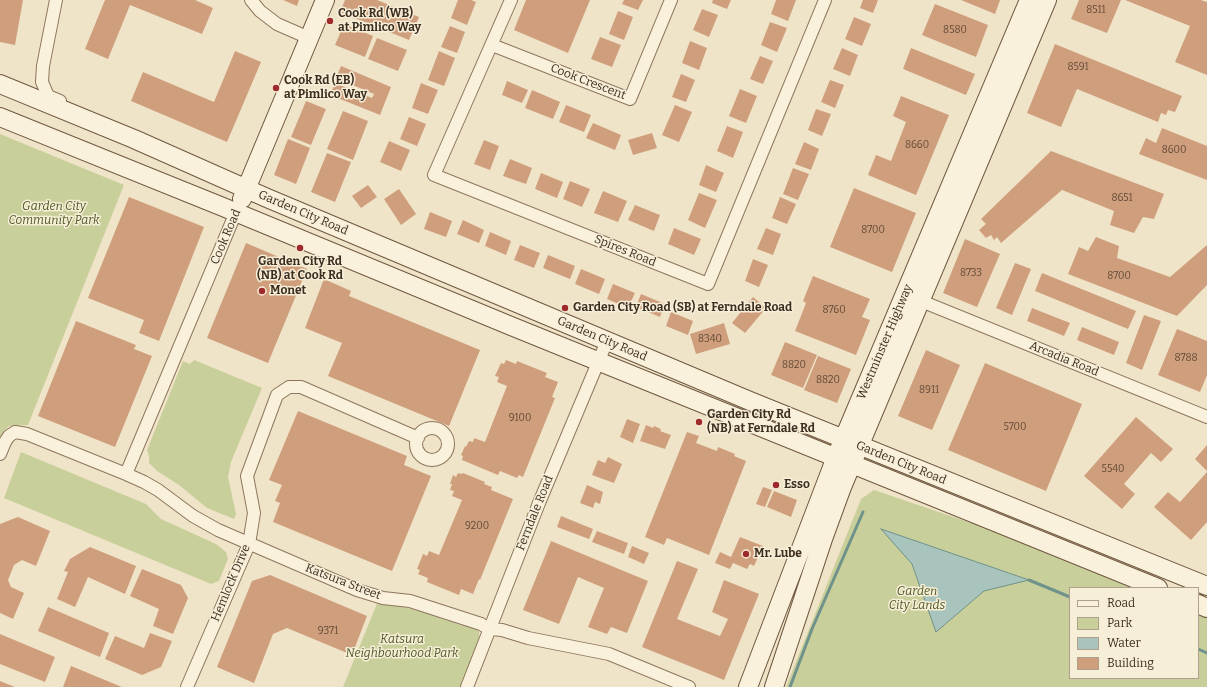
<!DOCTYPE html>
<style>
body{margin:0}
#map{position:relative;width:1207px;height:687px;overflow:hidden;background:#f0e4c8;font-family:Bitter,serif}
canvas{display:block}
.legend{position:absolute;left:1069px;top:587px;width:130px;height:92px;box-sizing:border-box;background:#f7eed8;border:1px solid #ada18e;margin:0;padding:5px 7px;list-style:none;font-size:12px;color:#3d2e20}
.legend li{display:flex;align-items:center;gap:8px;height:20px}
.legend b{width:20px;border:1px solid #ada18e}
</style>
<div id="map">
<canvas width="1207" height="687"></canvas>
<ul class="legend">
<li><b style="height:5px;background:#faf1dc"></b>Road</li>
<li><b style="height:11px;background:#c9cf9b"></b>Park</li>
<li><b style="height:11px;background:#a9c4bc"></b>Water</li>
<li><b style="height:11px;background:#cf9f7d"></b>Building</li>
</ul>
</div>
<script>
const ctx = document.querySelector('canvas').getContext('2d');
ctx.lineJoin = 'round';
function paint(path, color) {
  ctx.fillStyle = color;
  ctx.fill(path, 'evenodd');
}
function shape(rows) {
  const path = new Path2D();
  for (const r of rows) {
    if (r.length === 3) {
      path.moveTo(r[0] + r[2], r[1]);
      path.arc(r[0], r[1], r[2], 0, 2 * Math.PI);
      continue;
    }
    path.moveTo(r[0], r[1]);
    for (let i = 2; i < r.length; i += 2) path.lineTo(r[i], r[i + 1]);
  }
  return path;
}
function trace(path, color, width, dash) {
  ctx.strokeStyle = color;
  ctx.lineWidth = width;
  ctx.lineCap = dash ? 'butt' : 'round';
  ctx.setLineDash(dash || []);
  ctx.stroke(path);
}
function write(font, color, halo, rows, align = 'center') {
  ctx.font = font + ' Bitter,serif';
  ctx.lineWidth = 3;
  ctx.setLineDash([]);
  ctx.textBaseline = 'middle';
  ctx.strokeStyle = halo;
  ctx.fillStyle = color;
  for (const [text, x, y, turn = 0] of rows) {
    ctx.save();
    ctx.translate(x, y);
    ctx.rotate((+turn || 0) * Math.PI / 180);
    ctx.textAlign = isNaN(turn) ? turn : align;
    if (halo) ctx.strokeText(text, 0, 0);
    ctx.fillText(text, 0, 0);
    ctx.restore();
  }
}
paint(shape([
 [0,134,124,185,28,425,9,426,3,432,0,439],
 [194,360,262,388,231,462,228,477,236,514,234,519,207,508,179,485,157,471,149,463,149,456,147,450,183,361,190,364],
 [21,452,146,504,161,519,216,544,226,552,228,559,219,581,211,584,4,498],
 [874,490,983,527,1134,588,1070,588,1070,678,1198,678,1198,613,1207,617,1207,687,786,687,861,499],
 [378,601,420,611,461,625,475,627,479,632,480,639,460,687,343,687]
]), '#c9cf9b');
const water = shape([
 [881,529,1029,580,984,591,936,632,912,564,881,529]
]);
paint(water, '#a9c4bc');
trace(water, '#6f938a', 1);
trace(shape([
 [1029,580,1070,597],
 [1198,649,1207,653],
 [790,687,812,629,863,512]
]), '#6f938a', 3);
paint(shape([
 [0,0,23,0,15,45,0,42],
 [105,0,195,0,213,8,202,34,130,5,108,59,85,49],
 [283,0,299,0,297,6],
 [345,0,377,0,419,17,409,40,340,12],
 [458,0,471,0,476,2,467,25,451,18],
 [526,0,590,0,568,53,514,30],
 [624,0,643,0,638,10,622,4],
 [713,0,731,0,727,9,712,3],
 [776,0,796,0,788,21,771,14],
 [863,0,878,0,873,13,860,8],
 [961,0,1000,0,995,14],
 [1079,0,1121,0,1107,33,1071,19],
 [1125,0,1201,0,1207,2,1207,75,1175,62,1190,26],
 [935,4,988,25,976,57,922,35],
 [702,9,718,15,709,37,693,30],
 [618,11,633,17,624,40,609,34],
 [854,17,871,24,862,46,845,39],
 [770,22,787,28,777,52,761,45],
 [344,24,373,36,365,57,335,45],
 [450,26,465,32,457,53,441,47],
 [600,37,621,45,612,67,591,59],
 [377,38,407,50,398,71,368,59],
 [690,41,707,48,699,70,682,63],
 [1055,44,1182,96,1175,112,1168,110,1166,115,1161,113,1158,122,1077,89,1061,127,1027,113],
 [842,48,858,55,850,76,833,69],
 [911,48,975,74,966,95,903,69],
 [235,51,261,62,227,142,131,101,143,72,214,102],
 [439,51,455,58,444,86,428,80],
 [760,56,773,61,763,84,750,79],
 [341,66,391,87,380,115,330,95,335,83,372,98,374,94,336,78],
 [681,74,695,80,686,102,672,97],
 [830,80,844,85,835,108,821,102],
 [507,81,528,90,522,103,502,95],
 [421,83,438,90,428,114,412,108],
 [740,89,757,96,746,123,729,116],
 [532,90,560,102,553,119,525,108],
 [901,96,949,115,916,195,868,175,876,155,891,161,906,122,893,116],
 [306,101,326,109,311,145,291,137],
 [566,105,591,115,584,132,559,122],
 [675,105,692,112,679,142,662,135],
 [816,109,831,114,822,136,808,130],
 [343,111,368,121,353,160,327,149],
 [409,117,426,124,417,146,400,139],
 [593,123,621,135,615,150,586,138],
 [727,126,743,132,733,158,717,151],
 [1162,128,1207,146,1207,180,1139,154,1146,138,1156,143],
 [652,133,657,148,633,155,628,140],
 [288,139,310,148,296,184,274,175],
 [484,140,499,146,490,170,474,164],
 [389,141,410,150,401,171,380,162],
 [804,142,819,149,811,170,795,164],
 [1051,151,1164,194,1154,219,1143,217,1134,233,1110,225,1114,211,1062,190,1001,243,997,237,994,240,991,235,986,238,979,230,986,224,981,219],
 [327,153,351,162,335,202,311,192],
 [510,159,532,168,526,184,503,176],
 [706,165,724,173,716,192,699,185],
 [793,168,809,174,798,200,783,194],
 [541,173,563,182,557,198,535,189],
 [570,181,590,189,582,207,563,199],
 [368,185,377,197,361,208,352,196],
 [854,188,916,213,892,272,830,247],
 [399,189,416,214,401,225,384,199],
 [603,191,627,201,618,222,594,213],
 [699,193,717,200,705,228,688,220],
 [129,197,204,227,159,341,139,333,144,320,88,298],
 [780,197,796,204,787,224,772,218],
 [635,205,660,215,654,231,628,220],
 [430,212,452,221,446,237,424,229],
 [463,220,484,230,479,243,457,234],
 [674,228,701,239,694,255,668,244],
 [766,228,781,234,773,255,757,249],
 [490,232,511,241,506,255,485,246],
 [1096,237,1119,246,1117,258,1170,277,1207,245,1207,285,1177,316,1068,274,1079,247,1088,251],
 [965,239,1000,254,977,307,943,293],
 [246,243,307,269,268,363,207,338],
 [520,245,540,253,534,268,514,260],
 [548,255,575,266,570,279,543,268],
 [753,259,768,265,759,287,745,281],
 [1015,263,1031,269,1012,315,996,308],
 [581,269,605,279,599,294,575,284],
 [1042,273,1136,311,1128,329,1035,291],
 [813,276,870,299,862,317,870,320,856,355,795,331,806,303,803,301],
 [324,279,351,291,349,296,480,350,449,426,328,376,342,343,305,328],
 [613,284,635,293,628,308,607,299],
 [641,294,665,304,660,317,636,307],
 [753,297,766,308,745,333,732,323],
 [1032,308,1070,323,1064,336,1027,321],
 [671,312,693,321,688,335,666,326],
 [1144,315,1161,321,1142,370,1126,363],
 [76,321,136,345,134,349,152,356,115,447,38,416],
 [724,323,730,344,696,354,690,334],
 [1082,327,1119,342,1114,355,1077,340],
 [1177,329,1207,341,1207,375,1200,392,1158,375],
 [785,342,817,355,803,388,771,375],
 [926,350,960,365,932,430,898,416],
 [818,356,851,369,837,403,804,390],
 [506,360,516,364,517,361,547,373,545,377,558,382,552,397,555,398,523,477,519,475,517,478,500,471,498,475,462,460,463,456,461,455,465,446,466,447,469,441,473,442,474,438,485,442,507,386,497,382,499,377,495,376,501,363,504,364],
 [985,363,1082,404,1046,491,948,450],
 [298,411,407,456,404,465,431,476,392,571,273,522,280,503,275,501,282,485,269,480],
 [1136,417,1173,449,1161,462,1151,453,1124,484,1135,494,1122,509,1084,476],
 [627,419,640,424,633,443,620,437],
 [646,425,653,428,654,426,661,429,660,431,671,435,665,449,640,441],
 [687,432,699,436,696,443,717,451,718,447,735,454,734,456,746,461,709,555,667,538,664,545,645,537],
 [1207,445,1207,471,1195,459],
 [608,457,622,464,614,483,592,475,598,460,605,463],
 [1207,472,1207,522,1191,540,1154,507,1168,492,1180,502],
 [458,473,462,474,463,473,485,482,484,484,492,487,491,490,513,499,480,580,479,579,473,594,461,589,459,595,427,582,428,578,418,574,420,570,417,569,423,554,427,556,429,551,439,555,462,500,452,496,454,491,450,490,452,484,450,484,453,475,456,477],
 [587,485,603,492,600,504,595,502,593,508,580,503],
 [763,487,772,490,765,507,756,504],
 [774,491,797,500,791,517,767,507],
 [561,516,593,529,589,539,557,527],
 [18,517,50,531,36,566,22,560,14,565,8,580,11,587,24,593,13,619,0,613,0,524],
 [597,531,628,543,624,554,592,542],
 [740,537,763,546,754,566,750,564,747,569,733,563,730,569,715,563,720,552,731,557],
 [551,541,648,581,627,633,611,627,607,634,588,627,604,588,578,577,559,624,523,610],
 [632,546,649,553,644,564,628,557],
 [90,547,136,566,125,594,88,577,75,607,57,599,68,572,64,571,70,559],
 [677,561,698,569,677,619,720,636,728,619,712,612,724,580,759,594,724,680,642,647],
 [142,569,181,585,188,598,173,634,153,626,159,609,130,596],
 [270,575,367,616,352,655,287,628,273,634,254,683,217,667,252,581],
 [48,607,109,633,100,657,38,631],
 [150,633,172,641,161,667,142,675,105,659,115,636,144,648],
 [0,634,55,657,45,682,0,664],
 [71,666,122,687,63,687],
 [0,681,15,687,0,687]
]), '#cf9f7d');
const street = shape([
 [56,0,43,66,42,82,48,96,60,101],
 [251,0,260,11,277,24,309,38],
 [511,0,434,175,708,284,825,0],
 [492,45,630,99,671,0],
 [921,301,1207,417],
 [432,444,16],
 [0,454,5,442,9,436,15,432,27,434,126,474,144,482,158,490,193,516,218,530,357,590,383,598,410,601,481,624,484,626,490,629,502,630,528,638,609,654,689,687],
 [126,474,236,212],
 [187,687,249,544,254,513,247,476,277,395,289,387,301,387,418,438],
 [467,687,539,503,607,341]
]);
const secondary = shape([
 [0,84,134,139,267,198,750,401,1207,586],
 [0,117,223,207,511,326,1158,588],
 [242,199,325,0],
 [1198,604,1207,608],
 [748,687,836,457,1029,0],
 [774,687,823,539,842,487,1047,0]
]);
trace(street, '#8d765c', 14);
trace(secondary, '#6f573f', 20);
trace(street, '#faf1dc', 12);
trace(secondary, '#faf1dc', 18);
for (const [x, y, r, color] of [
 [330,21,4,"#9e2a2b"],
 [276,88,4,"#9e2a2b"],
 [300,248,4,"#9e2a2b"],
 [262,291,4,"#9e2a2b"],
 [565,308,4,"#9e2a2b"],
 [699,422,4,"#9e2a2b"],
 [776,485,4,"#9e2a2b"],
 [746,554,4,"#9e2a2b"]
]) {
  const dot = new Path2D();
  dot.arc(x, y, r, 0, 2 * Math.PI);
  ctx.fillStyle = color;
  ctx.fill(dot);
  trace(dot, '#f7eed8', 1.5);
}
write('10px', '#624a37', null, [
 ["8511",1096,10],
 ["8580",955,30],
 ["8591",1078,67],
 ["8660",917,145],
 ["8600",1174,150],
 ["8651",1122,198],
 ["8700",873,230],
 ["8733",971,273],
 ["8700",1119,276],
 ["8760",834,310],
 ["8340",710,339],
 ["8788",1186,358],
 ["8820",794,365],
 ["8820",828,380],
 ["8911",929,390],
 ["9100",520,418],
 ["5700",1015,427],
 ["5540",1113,469],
 ["9200",477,526],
 ["9371",328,631]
]);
write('bold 12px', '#3d2e20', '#f7eed8', [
 ["Cook Rd (WB)",338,14],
 ["at Pimlico Way",338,28],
 ["Cook Rd (EB)",284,81],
 ["at Pimlico Way",284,95],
 ["Garden City Rd",300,262,"center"],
 ["(NB) at Cook Rd",300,276,"center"],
 ["Monet",270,291],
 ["Garden City Road (SB) at Ferndale Road",573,308],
 ["Garden City Rd",707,415],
 ["(NB) at Ferndale Rd",707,429],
 ["Esso",784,485],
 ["Mr. Lube",754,554]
], 'left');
write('12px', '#3d2e20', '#f7eed8', [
 ["Cook Crescent",588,82,21],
 ["Garden City Road",303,213,23],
 ["Cook Road",226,237,-67],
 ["Spires Road",625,251,22],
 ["Garden City Road",602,339,23],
 ["Westminster Highway",885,342,-67],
 ["Arcadia Road",1064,359,22],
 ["Garden City Road",901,463,22],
 ["Ferndale Road",535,513,-68],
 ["Katsura Street",343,582,21],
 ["Hemlock Drive",231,583,-67]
]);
write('italic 12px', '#4d5a26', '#f7eed8', [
 ["Garden City",54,207],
 ["Community Park",54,221],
 ["Garden",917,592],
 ["City Lands",917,606],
 ["Katsura",402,640],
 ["Neighbourhood Park",402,654]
]);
</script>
